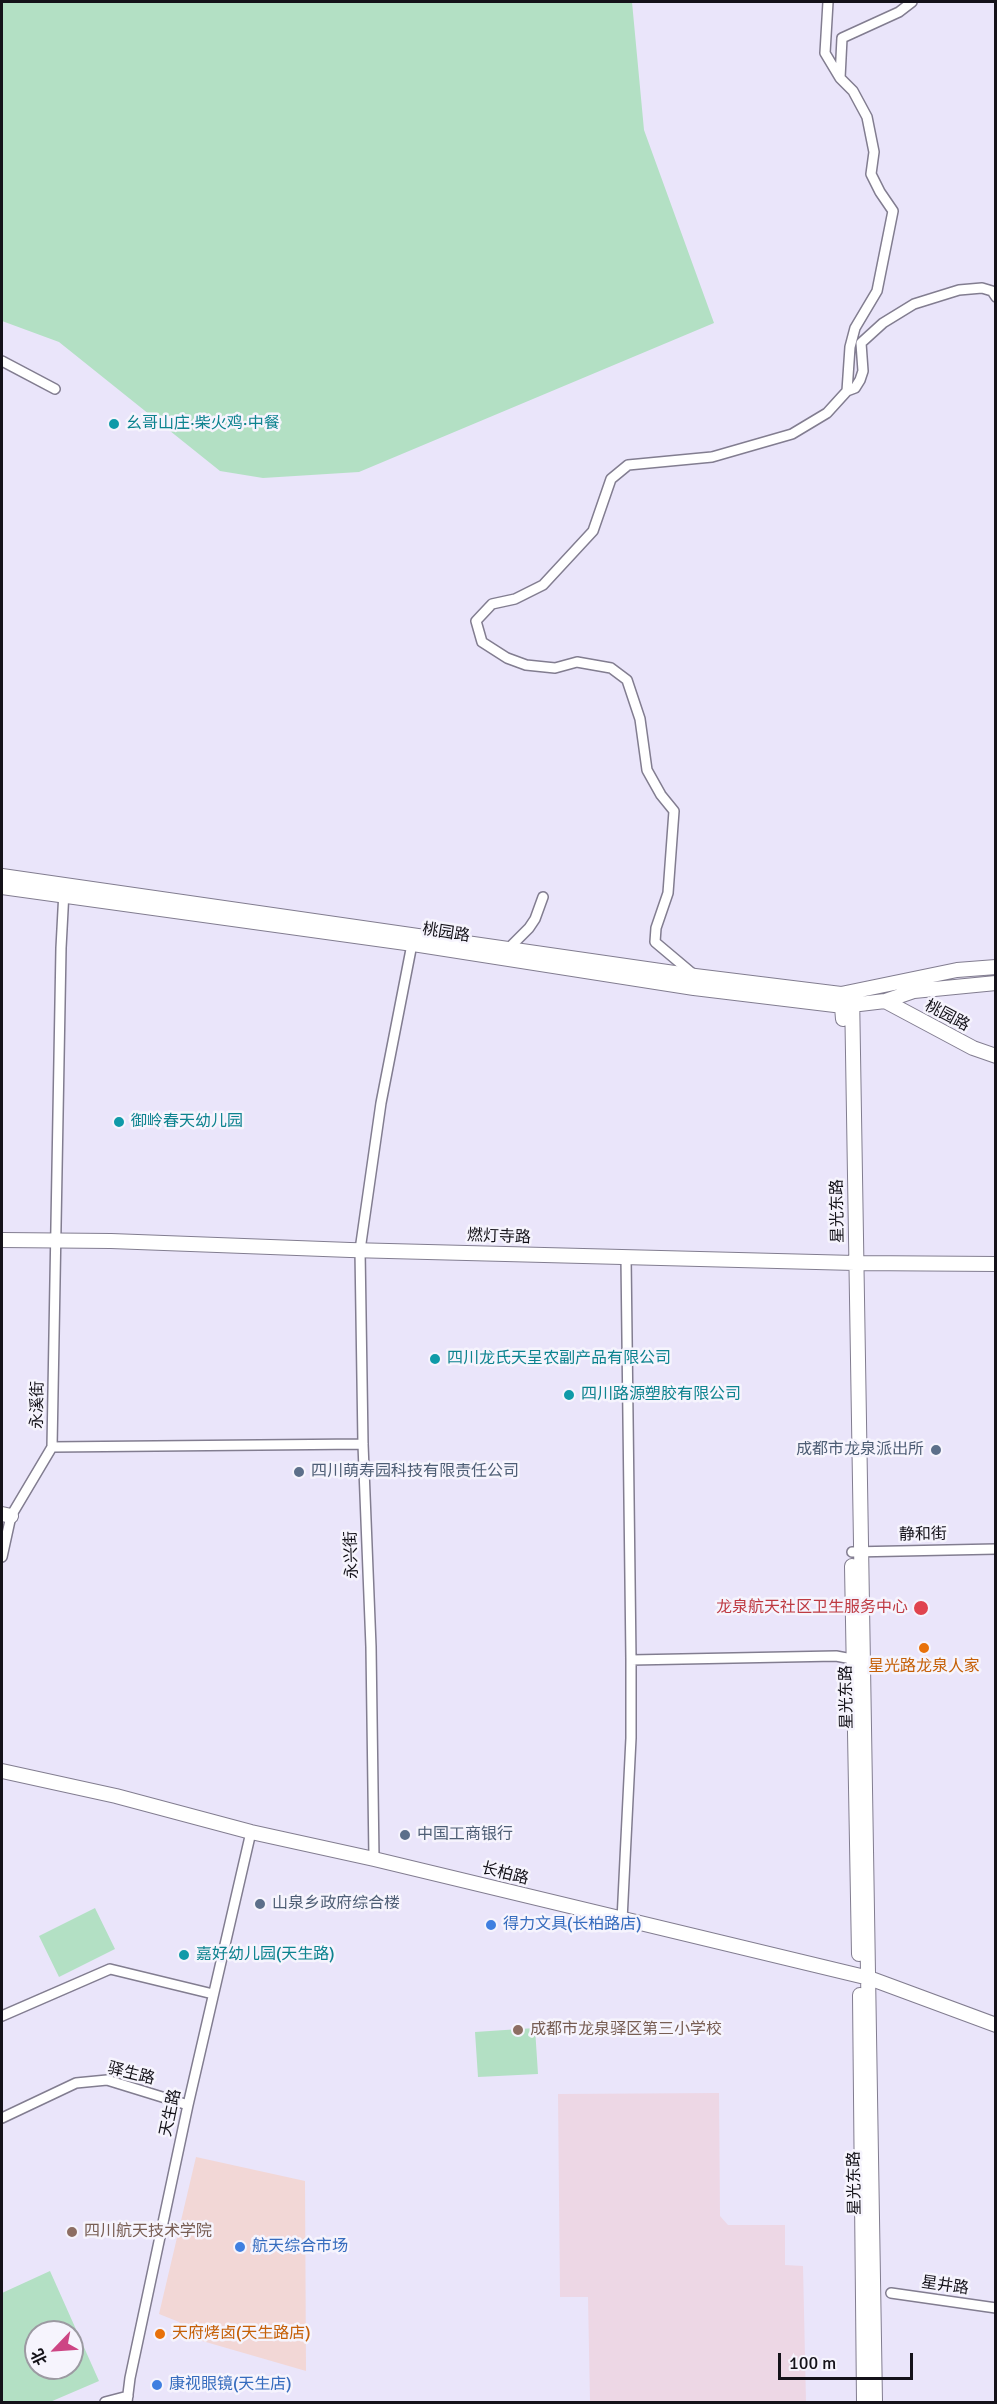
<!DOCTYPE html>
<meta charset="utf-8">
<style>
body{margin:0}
#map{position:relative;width:997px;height:2404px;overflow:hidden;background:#eae5fa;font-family:Signika,"Noto Sans SC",sans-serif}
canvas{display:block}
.frame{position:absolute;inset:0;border:3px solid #141219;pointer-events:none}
.north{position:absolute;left:24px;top:2320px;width:60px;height:60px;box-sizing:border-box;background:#f6f4fd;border:2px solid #9c9aa2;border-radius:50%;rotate:245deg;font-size:16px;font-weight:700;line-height:24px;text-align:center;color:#141219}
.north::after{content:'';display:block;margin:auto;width:21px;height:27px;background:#cd4584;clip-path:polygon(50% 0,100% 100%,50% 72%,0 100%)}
.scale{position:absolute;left:778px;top:2353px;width:135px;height:27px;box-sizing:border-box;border:3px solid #141219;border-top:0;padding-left:8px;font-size:18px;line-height:21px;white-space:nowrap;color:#141219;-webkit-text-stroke:4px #f6f4fd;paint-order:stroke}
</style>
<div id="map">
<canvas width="997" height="2404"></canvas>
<div class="frame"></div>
<div class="north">北</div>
<div class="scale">100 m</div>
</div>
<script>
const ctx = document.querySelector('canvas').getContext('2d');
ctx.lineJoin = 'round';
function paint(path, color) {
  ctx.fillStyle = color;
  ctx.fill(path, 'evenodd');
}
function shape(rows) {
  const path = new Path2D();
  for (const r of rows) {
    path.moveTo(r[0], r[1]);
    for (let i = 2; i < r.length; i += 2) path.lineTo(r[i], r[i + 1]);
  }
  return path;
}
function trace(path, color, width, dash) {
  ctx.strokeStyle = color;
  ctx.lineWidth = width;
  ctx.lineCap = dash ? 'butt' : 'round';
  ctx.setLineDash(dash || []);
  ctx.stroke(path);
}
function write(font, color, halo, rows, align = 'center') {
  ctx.font = font + ' Signika,"Noto Sans SC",sans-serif';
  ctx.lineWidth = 5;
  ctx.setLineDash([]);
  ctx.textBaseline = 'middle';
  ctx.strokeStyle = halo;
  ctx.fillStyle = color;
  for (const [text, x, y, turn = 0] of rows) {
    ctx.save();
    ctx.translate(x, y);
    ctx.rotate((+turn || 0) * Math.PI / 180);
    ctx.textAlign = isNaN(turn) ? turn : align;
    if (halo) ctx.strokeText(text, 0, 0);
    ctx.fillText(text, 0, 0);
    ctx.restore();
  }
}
paint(shape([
 [196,2157,305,2181,306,2371,192,2338,179,2322,159,2314]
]), '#f2d7d6');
paint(shape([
 [719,2093,720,2216,728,2225,785,2225,785,2265,803,2266,806,2402,590,2402,588,2297,560,2297,558,2094]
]), '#edd7e5');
paint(shape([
 [2,2,632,2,644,130,714,323,359,472,263,478,220,471,59,342,2,321],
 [95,1908,115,1949,59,1977,39,1936],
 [535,2028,538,2074,478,2077,475,2032],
 [50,2271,99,2381,50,2402,2,2402,2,2293],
 [36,2332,72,2332,72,2368,36,2368]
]), '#b3e0c4');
const street = shape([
 [828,2,825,53,840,78,853,91,867,117,874,152,871,174,880,192,893,211,877,291,855,328,850,347,847,391],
 [840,78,842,38,899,12,912,2],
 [2,361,55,389],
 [508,949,529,928,535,919,543,897],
 [693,974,655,942,656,928,668,893,674,811,661,795,647,770,640,719,627,680,611,668,577,662,555,668,526,665,507,658,482,642,476,621,492,604,515,599,543,585,593,531,611,479,628,465,712,457,792,434,827,413,847,391,855,388,860,380,863,371,861,343,883,323,914,304,959,290,982,288,992,291,996,297],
 [52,1447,363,1444],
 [852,1552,996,1549],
 [2,1557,11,1516,52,1447,61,948,64,891],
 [631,1660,836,1656,852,1659],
 [374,1859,371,1647,363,1444,360,1250,381,1103,413,939],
 [622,1920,631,1738,631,1660,626,1257],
 [2,2016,110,1969,213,1994],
 [2,2118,76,2083,107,2080,188,2105],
 [891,2293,996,2308],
 [105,2402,128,2396],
 [127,2402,130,2378,188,2105,251,1832]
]);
const secondary = shape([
 [2,876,695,976,841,994,957,970,996,967],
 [2,887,413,944,694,988,843,1006,885,1001,914,991,996,983],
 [852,992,875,2402],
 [841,994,843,1019],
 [885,1001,973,1048,996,1056],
 [2,1240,111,1241,350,1250,855,1263,996,1264],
 [2,1514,11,1516],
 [852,1566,859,1954],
 [2,1771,116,1796,251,1832,374,1859,869,1978,996,2025],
 [860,1995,864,2402]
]);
trace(street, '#827d90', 12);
trace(secondary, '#827d90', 16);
trace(street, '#fff', 9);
trace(secondary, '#fff', 14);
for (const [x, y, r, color] of [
 [114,424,6,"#0f9aa8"],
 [119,1122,6,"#0f9aa8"],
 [435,1359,6,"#0f9aa8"],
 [569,1395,6,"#0f9aa8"],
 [936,1450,6,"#5c6f8a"],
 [299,1472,6,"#5c6f8a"],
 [921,1608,8,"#e0444e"],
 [924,1648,6,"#e8710a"],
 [405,1835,6,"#5c6f8a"],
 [260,1904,6,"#5c6f8a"],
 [491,1925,6,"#3f7fe0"],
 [184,1955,6,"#0f9aa8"],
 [518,2030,6,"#8d6e63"],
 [72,2232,6,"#8d6e63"],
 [240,2247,6,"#3f7fe0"],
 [160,2334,6,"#e8710a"],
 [157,2385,6,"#3f7fe0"]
]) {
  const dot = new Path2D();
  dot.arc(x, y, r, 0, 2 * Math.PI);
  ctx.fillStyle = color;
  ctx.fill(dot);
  trace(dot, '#f6f4fd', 2);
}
write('16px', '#0d838f', '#f6f4fd', [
 ["幺哥山庄·柴火鸡·中餐",126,424],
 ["御岭春天幼儿园",131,1122],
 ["四川龙氏天呈农副产品有限公司",447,1359],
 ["四川路源塑胶有限公司",581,1395],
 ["嘉好幼儿园(天生路)",196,1955]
], 'left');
write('16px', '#141219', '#f6f4fd', [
 ["桃园路",446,933,9],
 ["桃园路",947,1016,28],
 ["星光东路",838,1211,-91],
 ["燃灯寺路",499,1237,2],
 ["永溪街",38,1405,-89],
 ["静和街",923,1535,-1],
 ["永兴街",352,1555,-92],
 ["星光东路",847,1697,-91],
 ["长柏路",505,1874,14],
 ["驿生路",131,2074,14],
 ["天生路",171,2113,-78],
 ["星光东路",855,2183,-91],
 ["星井路",945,2286,8]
]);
write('16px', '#4e5e75', '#f6f4fd', [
 ["成都市龙泉派出所",924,1450,"right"],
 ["四川萌寿园科技有限责任公司",311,1472],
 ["中国工商银行",417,1835],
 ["山泉乡政府综合楼",272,1904]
], 'left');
write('16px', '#be3a42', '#f6f4fd', [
 ["龙泉航天社区卫生服务中心",908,1608]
], 'right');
write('16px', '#c56008', '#f6f4fd', [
 ["星光路龙泉人家",924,1667],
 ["天府烤卤(天生路店)",172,2334,"left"]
]);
write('16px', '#366cbe', '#f6f4fd', [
 ["得力文具(长柏路店)",503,1925],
 ["航天综合市场",252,2247],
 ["康视眼镜(天生店)",169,2385]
], 'left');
write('16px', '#785e54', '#f6f4fd', [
 ["成都市龙泉驿区第三小学校",530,2030],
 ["四川航天技术学院",84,2232]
], 'left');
</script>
